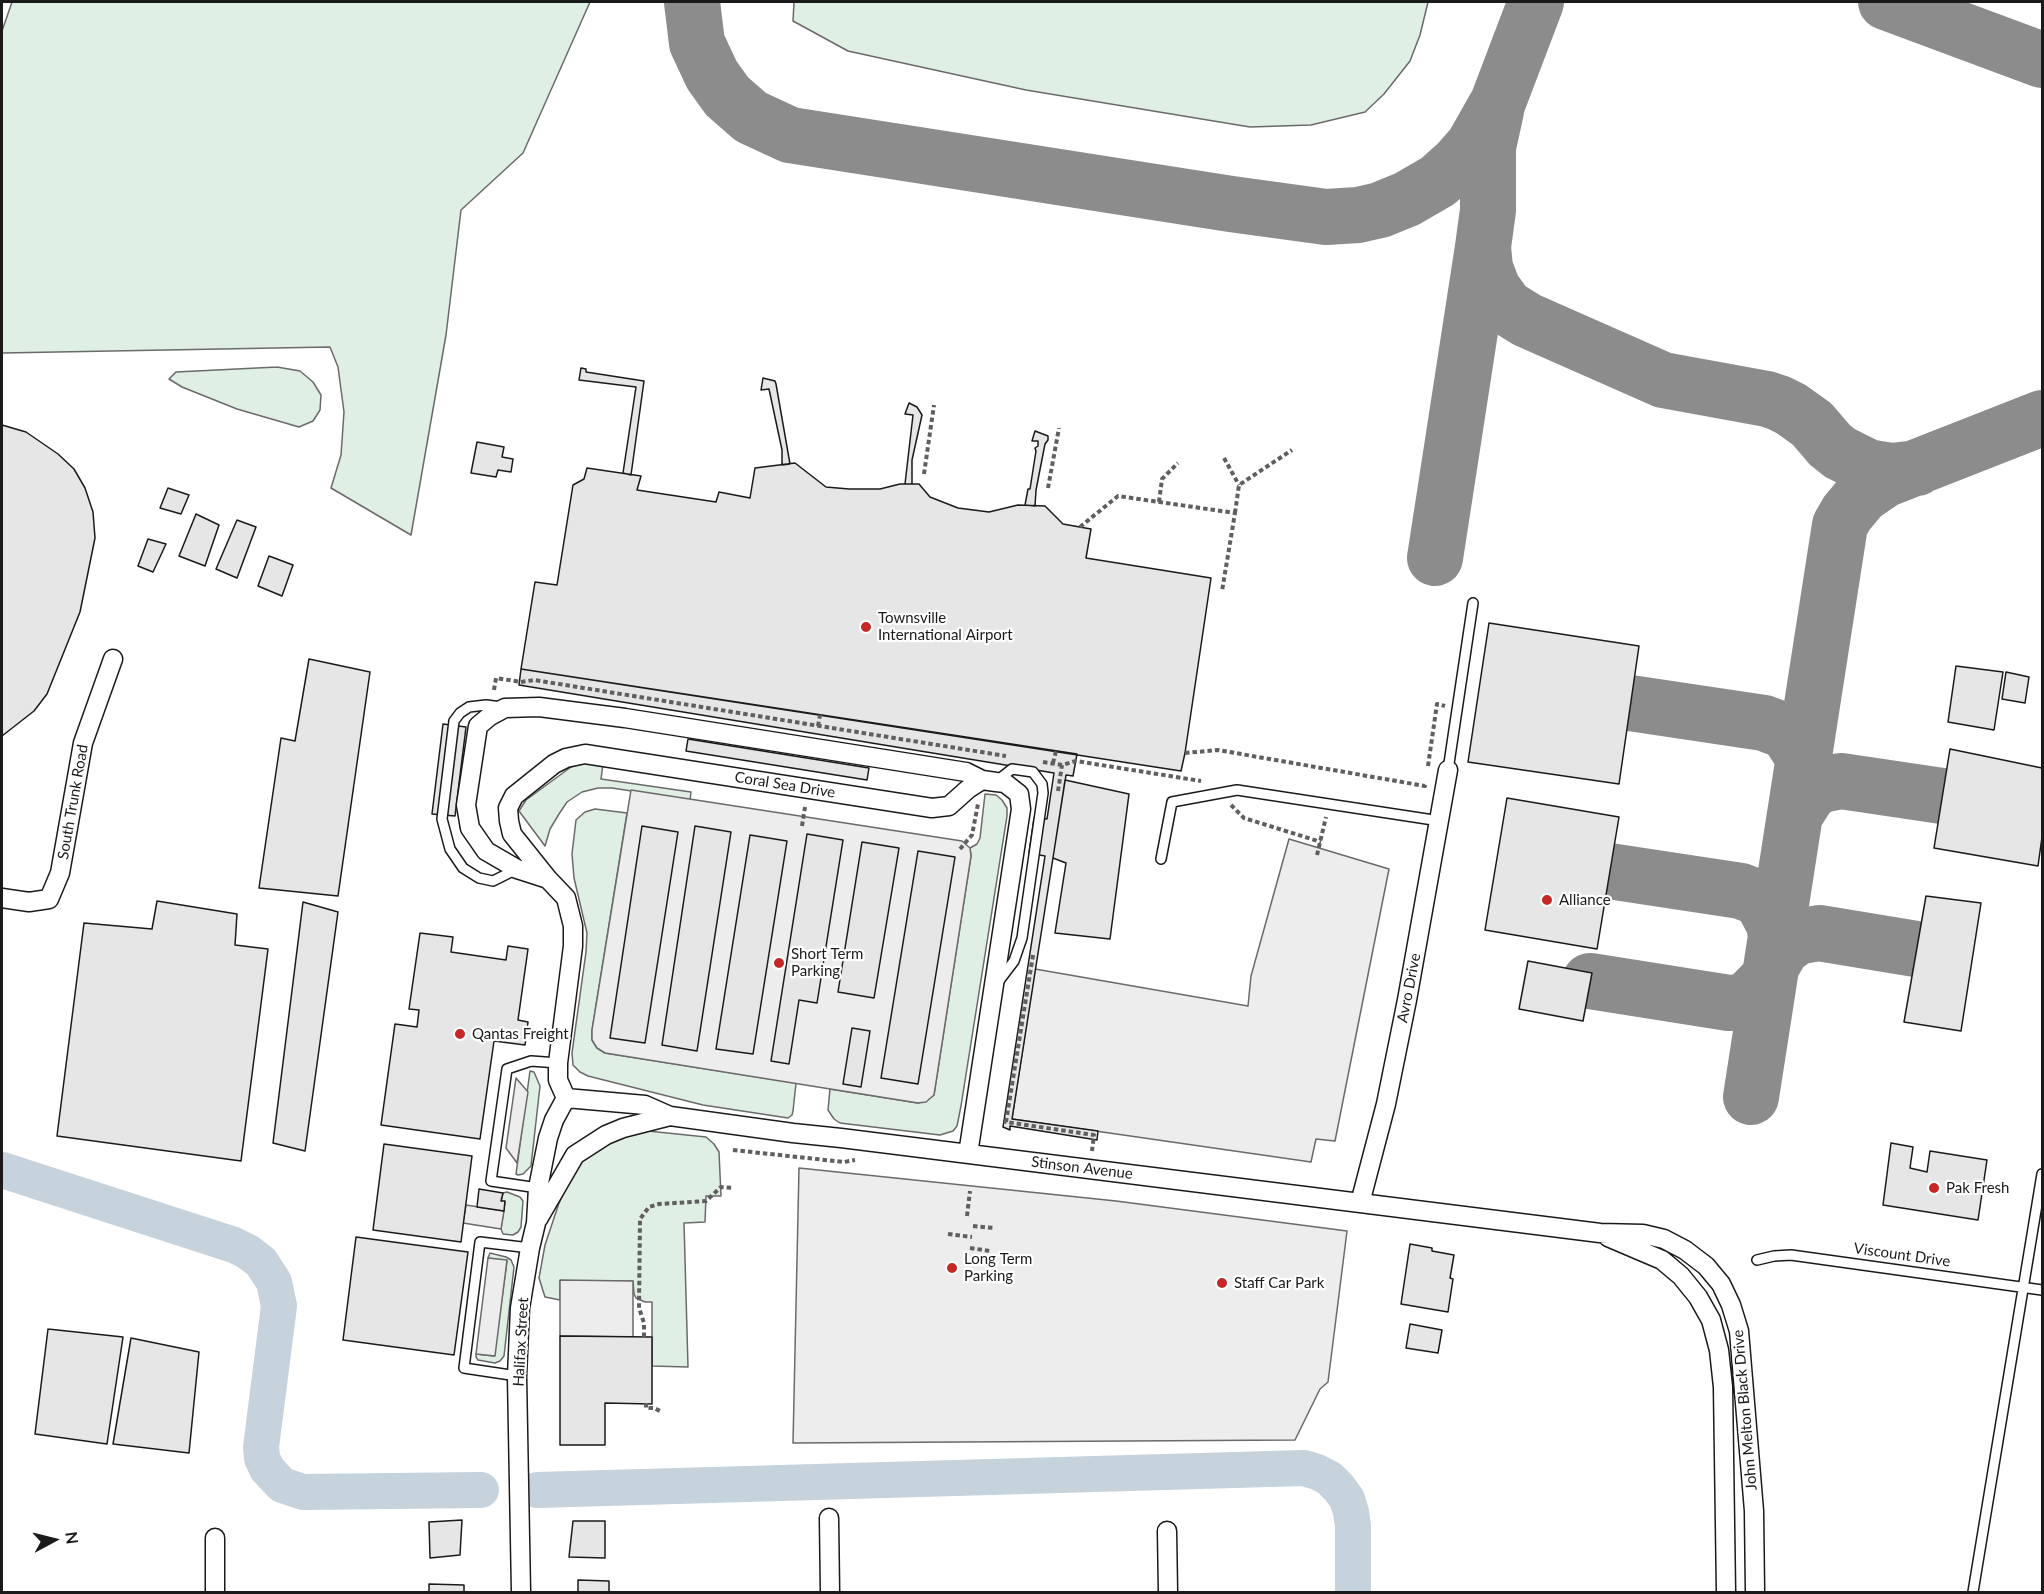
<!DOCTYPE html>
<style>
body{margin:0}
#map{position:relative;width:2044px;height:1594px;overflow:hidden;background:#fff;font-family:Lato,sans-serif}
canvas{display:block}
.frame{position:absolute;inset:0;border:3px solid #1a1a1a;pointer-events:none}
.north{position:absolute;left:24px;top:1510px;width:60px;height:60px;-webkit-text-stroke:4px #fff;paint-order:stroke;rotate:83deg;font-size:16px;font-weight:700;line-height:24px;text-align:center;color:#1a1a1a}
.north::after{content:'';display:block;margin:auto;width:21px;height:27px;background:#1a1a1a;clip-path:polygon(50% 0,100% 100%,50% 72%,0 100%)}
</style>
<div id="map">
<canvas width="2044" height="1594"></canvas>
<div class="frame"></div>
<div class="north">N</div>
</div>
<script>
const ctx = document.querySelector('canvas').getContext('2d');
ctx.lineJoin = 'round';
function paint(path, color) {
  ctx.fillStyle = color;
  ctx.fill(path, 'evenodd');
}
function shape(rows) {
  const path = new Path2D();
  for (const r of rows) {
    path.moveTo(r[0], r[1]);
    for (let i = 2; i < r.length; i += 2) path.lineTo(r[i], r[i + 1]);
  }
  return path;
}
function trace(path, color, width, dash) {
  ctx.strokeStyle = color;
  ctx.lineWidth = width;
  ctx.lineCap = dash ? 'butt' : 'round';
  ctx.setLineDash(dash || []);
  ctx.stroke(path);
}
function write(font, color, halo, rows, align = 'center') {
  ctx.font = font + ' Lato,sans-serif';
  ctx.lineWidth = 4.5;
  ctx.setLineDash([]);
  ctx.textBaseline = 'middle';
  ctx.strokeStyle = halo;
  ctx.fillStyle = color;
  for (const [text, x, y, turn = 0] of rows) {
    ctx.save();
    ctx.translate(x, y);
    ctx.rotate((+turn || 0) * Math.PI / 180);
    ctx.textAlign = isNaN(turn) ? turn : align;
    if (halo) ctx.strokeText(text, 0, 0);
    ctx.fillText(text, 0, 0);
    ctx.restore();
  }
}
const green = shape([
 [12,2,590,2,523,153,461,210,446,335,411,535,331,488,341,455,344,412,338,367,330,347,2,353,2,31,12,2],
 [794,2,1428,2,1420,35,1410,61,1384,94,1365,112,1311,125,1250,127,1026,90,848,51,793,21,794,2],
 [277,367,300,371,313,382,321,395,320,410,313,421,299,427,237,409,182,387,169,379,176,372,277,367],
 [582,762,603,764,601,779,691,792,690,800,612,788,598,788,582,792,567,802,559,814,550,829,545,846,519,811,526,800,571,767,582,762],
 [985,794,996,795,1002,800,1007,808,1007,816,961,1106,957,1126,953,1131,940,1135,840,1123,834,1119,828,1110,830,1089,918,1103,934,1095,971,856,970,848,977,844,980,838,985,794],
 [595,809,627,813,592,1030,592,1040,597,1048,605,1053,796,1083,793,1111,792,1115,788,1118,703,1105,588,1076,580,1072,573,1065,572,1053,586,952,587,933,574,878,572,854,576,820,585,812,595,809],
 [530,1071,534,1072,540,1086,531,1166,523,1174,518,1175,516,1174,530,1071],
 [648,1131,706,1137,714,1144,719,1152,721,1196,706,1196,705,1222,684,1223,688,1367,652,1366,652,1302,645,1302,636,1298,634,1294,633,1281,560,1281,560,1300,545,1297,539,1278,545,1245,559,1203,577,1166,587,1155,621,1136,648,1131],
 [507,1192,520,1197,523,1201,521,1227,518,1232,513,1235,503,1234,501,1229,505,1202,501,1201,503,1193,507,1192],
 [490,1253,506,1257,511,1260,514,1267,504,1356,500,1361,495,1363,478,1360,476,1357,476,1354,494,1356,507,1261,488,1258,490,1253]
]);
paint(green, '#e0efe3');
trace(green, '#6a6a6a', 1.5);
const parking = shape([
 [631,790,962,841,970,848,971,856,934,1095,926,1102,918,1103,605,1053,597,1048,592,1040,592,1030,631,790],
 [1289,839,1389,869,1335,1141,1316,1139,1311,1162,1012,1119,1035,969,1248,1006,1251,976,1289,839],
 [516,1078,528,1092,517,1163,506,1148,516,1078],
 [799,1168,1116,1201,1347,1231,1328,1382,1320,1389,1295,1440,793,1443,799,1168],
 [466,1205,504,1211,501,1229,463,1223,466,1205],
 [488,1258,507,1260,495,1356,476,1354,488,1258],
 [560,1280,633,1281,633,1337,560,1336,560,1280]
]);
paint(parking, '#ededed');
trace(parking, '#6a6a6a', 1.5);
trace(shape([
 [2,1170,234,1245,248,1252,261,1262,274,1282,279,1306,261,1447,262,1458,267,1469,282,1485,303,1492,481,1490],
 [537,1490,1304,1468,1317,1472,1329,1478,1339,1488,1347,1499,1351,1512,1353,1526,1353,1592]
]), '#c6d2dc', 36);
trace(shape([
 [692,2,697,43,712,75,727,96,751,117,790,135,1231,204,1326,217,1358,215,1380,210,1407,199,1438,181,1458,163,1473,146,1498,102,1536,2],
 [1886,2,2042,60],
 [1483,247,1485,268,1493,289,1506,307,1527,320,1663,380,1767,399,1779,403,1791,409,1812,424,1830,445,1840,453,1868,467,1892,471,1917,468],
 [1435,558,1483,247,1488,210,1488,147,1496,111],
 [1630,703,1764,723,1780,729,1789,735,1800,752,1803,763],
 [1795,815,1809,793,1821,785,1841,781,1942,796],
 [1609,871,1741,891,1756,897,1763,903,1774,924,1776,937],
 [1772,965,1782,948,1797,937,1819,933,1916,949],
 [1590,981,1729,1003,1740,1002,1750,997,1765,982,1770,973],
 [1751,1097,1840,525,1847,513,1862,495,1884,480,2042,418]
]), '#8c8c8c', 56);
const building = shape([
 [581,368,586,369,586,372,644,381,631,475,623,473,636,387,579,380,581,368],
 [763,378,775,381,776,384,790,464,782,465,782,450,769,389,761,390,763,378],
 [909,403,917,407,922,415,912,460,912,484,905,484,913,415,905,414,909,403],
 [2,425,26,432,58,454,74,469,85,488,93,512,95,538,80,612,47,694,34,711,2,736,2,425],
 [1035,431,1048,436,1048,440,1045,444,1036,490,1035,506,1025,505,1028,489,1030,489,1036,451,1035,448,1038,446,1038,441,1032,441,1035,431],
 [477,442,504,447,502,457,513,459,511,472,498,470,496,477,471,473,477,442],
 [795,463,826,487,849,489,880,489,900,484,919,484,930,497,958,508,989,512,1018,505,1045,506,1063,524,1091,529,1086,558,1211,578,1185,753,1181,771,521,669,535,582,557,585,573,485,584,479,587,468,641,476,637,490,716,502,719,492,750,498,755,468,795,463],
 [168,488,189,495,181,514,160,508,168,488],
 [196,514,219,525,205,566,179,556,196,514],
 [237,520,256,527,237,578,216,569,237,520],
 [148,539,166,544,153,572,138,566,148,539],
 [269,556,293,565,282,596,258,586,269,556],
 [1489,623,1639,646,1619,784,1468,762,1489,623],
 [309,659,370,672,338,896,259,888,281,738,295,741,309,659],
 [1956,666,2003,672,1994,730,1948,722,1956,666],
 [521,669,1077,754,1073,776,1066,775,1012,1119,1098,1131,1097,1140,1010,1126,1010,1130,1003,1127,1045,856,1029,853,1034,818,1047,819,1054,773,519,685,521,669],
 [2006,672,2029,677,2025,703,2002,699,2006,672],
 [443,724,466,727,455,816,432,814,443,724],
 [688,739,869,768,867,780,686,751,688,739],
 [1950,749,2042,768,2042,837,2038,866,1934,848,1950,749],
 [1065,780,1129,794,1110,939,1055,933,1066,863,1053,858,1065,780],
 [1507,798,1619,817,1597,949,1485,930,1507,798],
 [642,826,678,832,645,1043,610,1038,642,826],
 [695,826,731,832,697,1051,662,1045,695,826],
 [807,834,843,840,817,1003,799,1000,789,1064,771,1061,807,834],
 [750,835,787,841,753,1054,716,1049,750,835],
 [862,842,899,848,874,998,838,992,862,842],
 [918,851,955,857,918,1084,881,1078,918,851],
 [1926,896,1981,903,1961,1031,1904,1022,1926,896],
 [157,901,237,914,235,945,268,949,241,1161,57,1136,84,923,152,929,157,901],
 [303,902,338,912,305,1151,273,1143,303,902],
 [420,933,453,937,451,952,506,960,508,946,528,949,518,1020,528,1022,525,1045,494,1041,480,1139,381,1125,395,1024,417,1027,419,1010,409,1009,420,933],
 [1528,961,1592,973,1583,1021,1519,1009,1528,961],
 [852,1028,870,1031,861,1087,843,1084,852,1028],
 [1891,1143,1913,1147,1910,1168,1927,1172,1930,1151,1987,1160,1978,1220,1883,1205,1891,1143],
 [384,1144,472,1156,461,1242,373,1230,384,1144],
 [479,1189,503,1193,501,1201,505,1201,504,1211,477,1207,479,1189],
 [356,1237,468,1252,454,1355,343,1340,356,1237],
 [1410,1244,1432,1248,1432,1251,1454,1255,1450,1278,1453,1279,1448,1312,1401,1304,1410,1244],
 [1410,1324,1442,1330,1438,1353,1406,1348,1410,1324],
 [48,1329,123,1337,107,1444,35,1434,48,1329],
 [560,1336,652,1337,652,1404,605,1403,605,1445,560,1445,560,1336],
 [131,1338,199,1352,189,1453,113,1444,131,1338],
 [462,1520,460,1555,430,1558,429,1522,462,1520],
 [573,1521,605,1521,605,1558,569,1557,573,1521],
 [578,1580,609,1581,609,1592,578,1592,578,1580],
 [429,1584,464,1585,464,1592,429,1592,429,1584]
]);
paint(building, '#e6e6e6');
trace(building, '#1a1a1a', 1.5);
const lane = shape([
 [502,707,486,705,469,707,460,713,454,721,442,819,450,849,463,868,479,878,493,881,517,869],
 [1448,770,1473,603],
 [998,780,1012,769,1033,772,1042,784,1043,793,1022,938,1014,961,998,982],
 [1161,859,1172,802,1237,790,1440,821],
 [538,1188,491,1181,507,1069,531,1061,558,1063],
 [1757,1260,1774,1256,1791,1255,2042,1290],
 [517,1376,464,1368,480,1242,530,1248],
 [1973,1592,2042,1174]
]);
const street = shape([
 [548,879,517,869,486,851,470,828,466,805,478,726,490,716,505,708,539,707,625,718,966,772,982,780],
 [2,898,29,902,49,899,60,873,83,743,113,659],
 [566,1098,645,1105,670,1116,793,1133,841,1138,1600,1233,1643,1234,1664,1239,1685,1250,1706,1266,1721,1284,1731,1305,1739,1331,1754,1511,1755,1592],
 [566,1098,558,1080,558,1063,573,946,573,926,566,898,548,879,512,834,509,821,508,808,514,796,554,764,566,758,585,754,932,808,949,806,968,789,982,780,996,782,1005,783,1019,794,1021,809,968,1154],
 [1360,1203,1386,1104,1407,1000,1448,770],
 [538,1219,575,1155,606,1135,623,1128,670,1116],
 [1608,1237,1662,1260,1681,1276,1698,1297,1711,1320,1719,1350,1723,1387,1726,1592],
 [829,1518,830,1592],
 [1167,1531,1168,1592],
 [215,1538,215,1592],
 [521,1592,517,1376,520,1308,530,1248,536,1223,538,1188,548,1138,554,1120,566,1098]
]);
trace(lane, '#1a1a1a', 12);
trace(street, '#1a1a1a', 21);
trace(shape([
 [1224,458,1239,485],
 [924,474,934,405],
 [1048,488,1059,428],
 [1159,502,1162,479,1178,463],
 [1235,513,1239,485,1292,450],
 [1080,527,1118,496,1235,513,1222,591],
 [494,690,496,678,521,682,534,680,1006,756],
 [818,726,820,715],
 [1185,753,1218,750,1425,786,1426,783],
 [1043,762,1062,765,1076,761,1201,781],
 [1053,763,1056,751],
 [1428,766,1437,704,1445,706],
 [1058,791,1062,765],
 [1231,805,1244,818,1321,842],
 [802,826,805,807],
 [960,849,972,835,978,804],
 [1317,855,1326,817],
 [1033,955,1006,1122,1094,1135,1092,1151],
 [733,1150,844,1162,855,1160],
 [967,1216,970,1191],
 [973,1226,994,1228],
 [948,1234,972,1237],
 [970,1248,990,1251],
 [644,1337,644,1323,639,1308,640,1219,649,1207,659,1204,706,1201,721,1187,734,1188],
 [646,1403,646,1408,654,1408,662,1412]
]), '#5f5f5f', 4, [4.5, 3]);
trace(lane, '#fff', 9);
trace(street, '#fff', 18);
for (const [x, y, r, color] of [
 [866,627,6,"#c62828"],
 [1547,900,6,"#c62828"],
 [779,963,6,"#c62828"],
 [460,1034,6,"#c62828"],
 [1934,1188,6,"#c62828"],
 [952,1268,6,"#c62828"],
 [1222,1283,6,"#c62828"]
]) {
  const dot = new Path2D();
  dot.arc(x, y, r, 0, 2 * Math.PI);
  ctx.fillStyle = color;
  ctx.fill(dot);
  trace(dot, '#fff', 2);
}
write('15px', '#1a1a1a', '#fff', [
 ["Townsville",878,618],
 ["International Airport",878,635],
 ["Alliance",1559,900],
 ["Short Term",791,954],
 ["Parking",791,971],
 ["Qantas Freight",472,1034],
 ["Pak Fresh",1946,1188],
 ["Long Term",964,1259],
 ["Parking",964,1276],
 ["Staff Car Park",1234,1283]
], 'left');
write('15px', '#1a1a1a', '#fff', [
 ["Coral Sea Drive",785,785,9],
 ["South Trunk Road",73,802,-80],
 ["Avro Drive",1409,988,-79],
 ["Stinson Avenue",1082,1168,7],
 ["Viscount Drive",1902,1255,8],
 ["Halifax Street",521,1342,-87],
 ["John Melton Black Drive",1745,1410,-95]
]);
</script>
